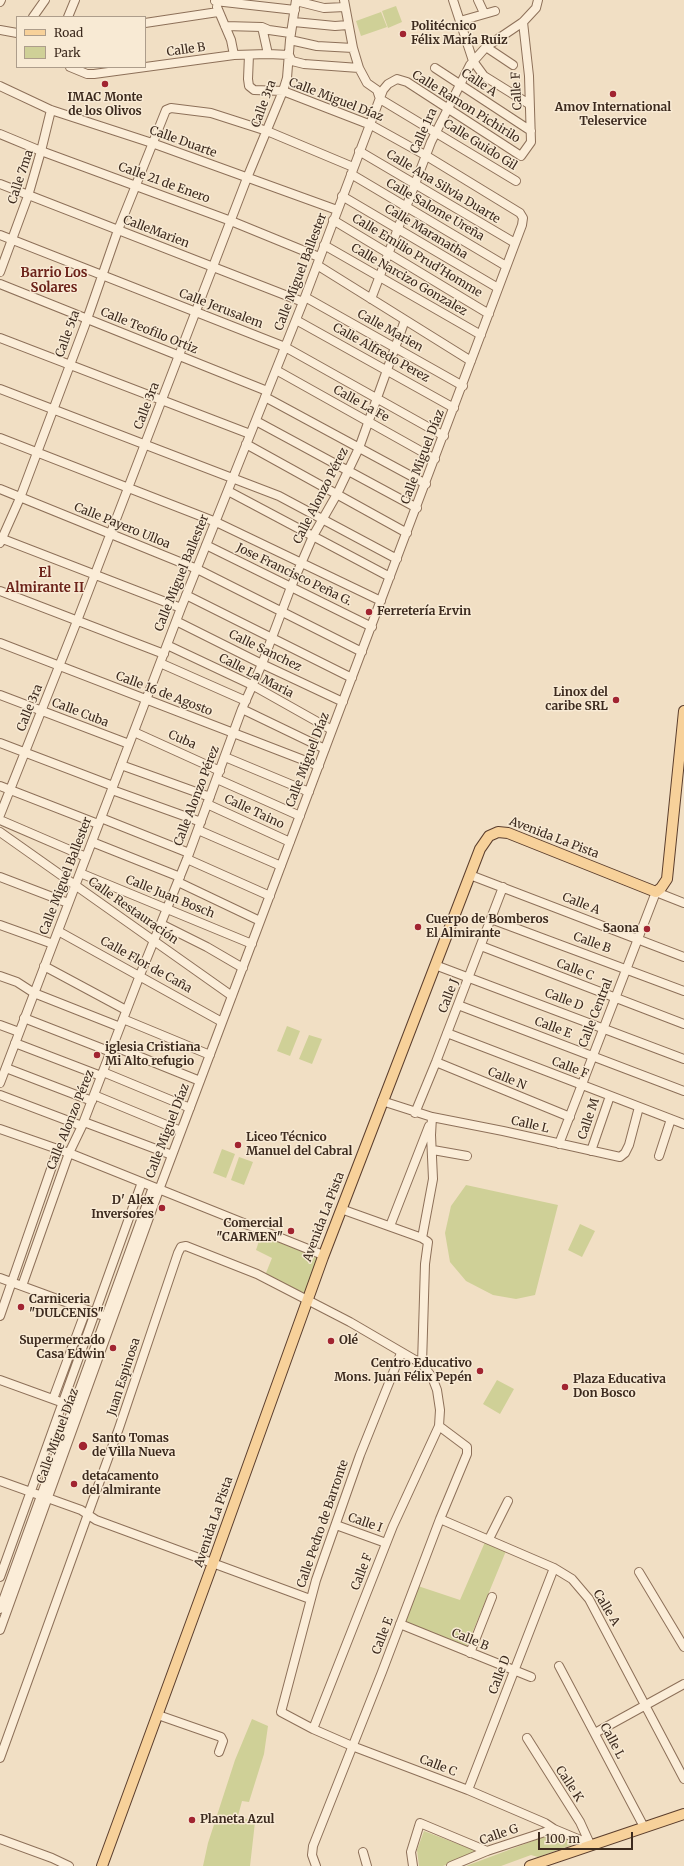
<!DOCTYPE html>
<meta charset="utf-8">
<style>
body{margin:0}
#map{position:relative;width:684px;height:1866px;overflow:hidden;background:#f1dfc4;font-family:Merriweather,serif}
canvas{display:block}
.legend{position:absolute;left:16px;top:16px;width:130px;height:52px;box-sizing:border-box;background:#f8ead4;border:1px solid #ad9d8b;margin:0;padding:5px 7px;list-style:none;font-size:12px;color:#3c2a1e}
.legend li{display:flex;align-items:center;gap:8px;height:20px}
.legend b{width:20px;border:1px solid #ad9d8b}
.scale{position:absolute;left:538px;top:1832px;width:95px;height:18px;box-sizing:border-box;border:2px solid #3c2a1e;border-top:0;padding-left:5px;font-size:12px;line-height:14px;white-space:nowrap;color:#3c2a1e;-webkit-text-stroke:3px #f8ead4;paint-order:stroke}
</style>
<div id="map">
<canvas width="684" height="1866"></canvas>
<ul class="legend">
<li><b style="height:5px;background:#f7d19a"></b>Road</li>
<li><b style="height:11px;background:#cfd097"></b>Park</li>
</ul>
<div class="scale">100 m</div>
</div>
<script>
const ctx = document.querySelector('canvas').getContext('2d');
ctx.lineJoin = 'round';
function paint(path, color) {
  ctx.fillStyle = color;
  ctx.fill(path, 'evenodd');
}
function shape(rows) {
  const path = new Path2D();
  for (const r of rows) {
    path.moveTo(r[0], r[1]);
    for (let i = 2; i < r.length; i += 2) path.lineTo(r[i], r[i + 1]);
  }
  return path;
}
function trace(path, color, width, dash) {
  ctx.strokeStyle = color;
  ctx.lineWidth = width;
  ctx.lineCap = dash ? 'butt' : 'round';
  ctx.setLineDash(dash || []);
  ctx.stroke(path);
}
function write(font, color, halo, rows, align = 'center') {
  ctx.font = font + ' Merriweather,serif';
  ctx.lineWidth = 3;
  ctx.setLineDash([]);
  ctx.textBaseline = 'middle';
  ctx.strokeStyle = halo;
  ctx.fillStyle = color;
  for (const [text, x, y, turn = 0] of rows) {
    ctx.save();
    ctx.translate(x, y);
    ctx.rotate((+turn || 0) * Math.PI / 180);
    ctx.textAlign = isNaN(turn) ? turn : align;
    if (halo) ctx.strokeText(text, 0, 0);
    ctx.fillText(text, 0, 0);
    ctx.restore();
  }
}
paint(shape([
 [396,6,402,22,388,28,382,11],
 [381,12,387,27,361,36,356,21],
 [287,1026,300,1031,290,1056,277,1051],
 [309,1035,322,1039,312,1064,299,1059],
 [222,1149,235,1154,226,1178,213,1173],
 [239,1157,253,1162,244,1185,231,1180],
 [466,1185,558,1205,535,1295,516,1299,493,1295,466,1281,450,1262,445,1233,451,1206],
 [580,1224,595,1231,582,1257,568,1250],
 [262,1232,323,1255,308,1299,264,1278,272,1258,256,1250],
 [497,1380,514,1389,500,1414,483,1404],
 [485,1542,506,1551,466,1648,404,1623,418,1586,460,1600],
 [252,1719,268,1726,264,1754,249,1802,242,1801,238,1816,255,1822,250,1866,203,1866,208,1843,235,1760],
 [424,1831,479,1852,443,1866,419,1866,417,1850],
 [554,1833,568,1839,572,1845,538,1857,531,1855,501,1866,466,1866]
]), '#cfd097');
const minor = shape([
 [344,0,353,48,359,68,367,83,377,90,380,99,516,181],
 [453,0,473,61,484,76,529,104],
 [478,0,484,13],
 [215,1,295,10],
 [296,1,324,8,345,7],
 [0,2,1,0],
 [217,7,231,40,234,55],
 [33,17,45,0],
 [68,17,75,0],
 [460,21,495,11],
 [294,22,335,26,348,25],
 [145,23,218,12],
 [225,26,262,27,269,30,290,33],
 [262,27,268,54],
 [0,30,17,33],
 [290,40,317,46,353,48],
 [486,47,513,65],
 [70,67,87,74,94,74,234,55,268,54,289,55,292,61,304,64,359,68],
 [435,68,531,131],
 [0,86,51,110,152,143,337,210],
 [0,134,41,151,231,221,319,257],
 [359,151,515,243],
 [351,174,506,266],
 [0,184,303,302],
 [342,196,498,288],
 [333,220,489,314],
 [0,235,285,347,444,436],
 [324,245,481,335],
 [317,265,471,361],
 [0,272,28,196,41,151,51,110],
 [0,284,267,391],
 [305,297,463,386],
 [371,299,431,142,470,65,486,47,523,22,536,8,538,0],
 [296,320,454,408],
 [0,338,250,434],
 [276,370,435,459],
 [0,389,279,496,397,559],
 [265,397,426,484],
 [256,421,417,508],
 [0,438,216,522,381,601],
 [246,444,407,533],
 [0,489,197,569,362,652],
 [228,491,390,577],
 [0,538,181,608],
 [0,543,20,498,85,325,118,230,166,110,171,108,211,113,267,131,353,167],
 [206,545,372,627],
 [0,591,164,654],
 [186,595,352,678],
 [176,621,262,664,343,702],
 [0,643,319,766],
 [167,645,252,685,332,730],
 [160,663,246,701],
 [0,695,129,744],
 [242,709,325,749],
 [134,732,220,771],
 [0,743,113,786],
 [225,757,309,792],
 [121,765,210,797],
 [217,779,300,816],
 [0,786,98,824],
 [112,790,201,822],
 [207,804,290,842],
 [0,815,77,621,247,178,283,91,287,78,290,40,296,0],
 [101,818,189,853],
 [0,820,86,857],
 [198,830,281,866],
 [0,832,232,996],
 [92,842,180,877],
 [187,859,270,896],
 [80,873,252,944],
 [470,875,684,957],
 [0,877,68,903],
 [178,882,260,921],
 [491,919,684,991],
 [161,924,207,947,243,968],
 [0,925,53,944],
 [58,931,222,1022],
 [481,946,684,1024],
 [435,965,684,1059],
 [44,966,126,1010],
 [0,976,17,982,34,993,120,1027],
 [458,1005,684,1091],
 [24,1018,111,1052],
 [123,1019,210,1055],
 [0,1025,19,1032],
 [447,1033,684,1124],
 [15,1043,101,1076],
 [113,1046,200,1081],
 [436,1062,570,1117],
 [6,1068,92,1101],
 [103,1072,190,1108],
 [0,1083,181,608,305,297,383,90,388,84,397,79,407,82,521,156,531,142,529,76,523,22],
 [0,1095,82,1126],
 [94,1095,181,1131],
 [382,1101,432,1117,503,1131,620,1157,625,1153,629,1145,639,1107],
 [415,1113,436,1062,503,887],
 [84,1122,172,1155],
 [0,1129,69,1153,323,1255],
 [559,1144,656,892,684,903],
 [433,1150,467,1156],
 [591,1151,610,1096],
 [659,1156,671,1119],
 [341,1209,422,1238],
 [390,1226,429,1126],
 [0,1278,101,1315],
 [22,1286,69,1153,82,1126,140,975,187,859,242,709,262,664,291,587,313,536,337,494,359,448,405,320],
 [0,1316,58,1149],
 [401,1353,360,1455,316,1580,281,1712,313,1729,352,1746,468,1790,545,1823,554,1829,590,1844],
 [422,1364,425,1264,428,1242,422,1238,433,1179,431,1135,432,1117],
 [0,1380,58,1401],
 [53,1399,86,1310],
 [0,1481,81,1510,96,1520,310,1599],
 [440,1519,554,1568,572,1579,589,1599,684,1779],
 [336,1525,386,1543],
 [489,1539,508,1501],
 [639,1572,684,1647],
 [0,1577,142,1182],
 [0,1609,153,1187],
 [400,1624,531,1677],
 [0,1630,159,1190,522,225,523,218,520,213,425,155,371,125,283,91,254,90,249,86,248,79,249,55],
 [470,1653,492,1597],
 [559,1666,644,1827],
 [158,1715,221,1737,223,1741,219,1752],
 [595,1733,684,1684],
 [527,1738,580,1822,590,1844],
 [0,1758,119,1428,178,1253,181,1247,186,1246,257,1274,350,1322,422,1364,432,1377,437,1390,440,1410,439,1426,393,1526,313,1729],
 [468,1790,554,1568],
 [0,1839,52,1858,69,1866],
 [363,1852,367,1866],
 [316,1866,312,1855,313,1846,382,1672,440,1519,467,1454,467,1447,439,1426],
 [413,1866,411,1852,420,1823,487,1851],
 [451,1866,487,1851,554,1829]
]);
const major = shape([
 [102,1866,213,1563,323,1257,480,849,489,836,498,832,508,833,656,892,661,888,667,879,684,711],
 [530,1866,684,1814]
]);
trace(minor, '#8d7059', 10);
trace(major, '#5b3e2d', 12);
trace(minor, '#fbedd8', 8);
trace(major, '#f7d19a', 10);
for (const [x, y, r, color] of [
 [403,34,4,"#a12431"],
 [105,84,4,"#a12431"],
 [613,94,4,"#a12431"],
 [369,612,4,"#a12431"],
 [616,700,4,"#a12431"],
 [418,927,4,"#a12431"],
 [647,929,4,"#a12431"],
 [97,1055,4,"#a12431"],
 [238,1145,4,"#a12431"],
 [162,1208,4,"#a12431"],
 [291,1231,4,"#a12431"],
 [21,1307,4,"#a12431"],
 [331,1341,4,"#a12431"],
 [113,1348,4,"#a12431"],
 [480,1371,4,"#a12431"],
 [565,1387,4,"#a12431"],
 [83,1446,5,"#a12431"],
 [74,1484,4,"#a12431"],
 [192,1820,4,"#a12431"]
]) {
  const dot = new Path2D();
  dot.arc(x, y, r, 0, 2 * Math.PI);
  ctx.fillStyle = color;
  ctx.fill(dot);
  trace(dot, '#f8ead4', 1.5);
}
write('bold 12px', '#3c2a1e', '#f8ead4', [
 ["Politécnico",411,27],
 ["Félix María Ruiz",411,41],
 ["IMAC Monte",105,98,"center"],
 ["de los Olivos",105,112,"center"],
 ["Amov International",613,108,"center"],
 ["Teleservice",613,122,"center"],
 ["Ferretería Ervin",377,612],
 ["Linox del",608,693,"right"],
 ["caribe SRL",608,707,"right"],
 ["Cuerpo de Bomberos",426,920],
 ["El Almirante",426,934],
 ["Saona",639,929,"right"],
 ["iglesia Cristiana",105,1048],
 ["Mi Alto refugio",105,1062],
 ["Liceo Técnico",246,1138],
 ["Manuel del Cabral",246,1152],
 ["D' Alex",154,1201,"right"],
 ["Inversores",154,1215,"right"],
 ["Comercial",283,1224,"right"],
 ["\"CARMEN\"",283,1238,"right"],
 ["Carniceria",29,1300],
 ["\"DULCENIS\"",29,1314],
 ["Supermercado",105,1341,"right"],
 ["Casa Edwin",105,1355,"right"],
 ["Olé",339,1341],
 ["Centro Educativo",472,1364,"right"],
 ["Mons. Juan Félix Pepén",472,1378,"right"],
 ["Plaza Educativa",573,1380],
 ["Don Bosco",573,1394],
 ["Santo Tomas",92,1439],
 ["de Villa Nueva",92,1453],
 ["detacamento",82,1477],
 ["del almirante",82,1491],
 ["Planeta Azul",200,1820]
], 'left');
write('12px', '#3c2a1e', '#f8ead4', [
 ["Calle B",186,50,-8],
 ["Calle A",479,83,33],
 ["Calle F",517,91,-93],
 ["Calle Miguel Díaz",336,100,21],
 ["Calle 3ra",264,104,-70],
 ["Calle Ramon Pichirilo",466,107,32],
 ["Calle 1ra",424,131,-66],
 ["Calle Duarte",183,142,20],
 ["Calle Guido Gil",480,145,32],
 ["Calle 7ma",21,177,-72],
 ["Calle 21 de Enero",164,183,20],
 ["Calle Ana Silvia Duarte",443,187,31],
 ["Calle Salome Ureña",435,210,30],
 ["CalleMarien",156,232,21],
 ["Calle Maranatha",426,232,31],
 ["Calle Emilio Prud'Homme",417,256,31],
 ["Calle Miguel Ballester",301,272,-69],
 ["Calle Narcizo Gonzalez",409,280,30],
 ["Calle Jerusalem",221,309,21],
 ["Calle Teofilo Ortiz",149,331,22],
 ["Calle Marien",390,331,29],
 ["Calle 5ta",68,334,-70],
 ["Calle Alfredo Perez",381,353,29],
 ["Calle La Fe",361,404,29],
 ["Calle 3ra",147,406,-69],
 ["Calle Miguel Díaz",423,457,-69],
 ["Calle Alonzo Pérez",321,496,-63],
 ["Calle Payero Ulloa",122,526,22],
 ["Calle Miguel Ballester",182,573,-68],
 ["Jose Francisco Peña G.",294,575,26],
 ["Calle Sanchez",265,651,26],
 ["Calle La Maria",256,676,27],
 ["Calle 16 de Agosto",164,694,21],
 ["Calle 3ra",30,708,-68],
 ["Calle Cuba",80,713,21],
 ["Cuba",182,740,24],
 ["Calle Miguel Díaz",308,760,-69],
 ["Calle Alonzo Pérez",197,796,-69],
 ["Calle Taino",254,812,25],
 ["Avenida La Pista",554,838,21],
 ["Calle Miguel Ballester",66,876,-69],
 ["Calle Juan Bosch",170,897,22],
 ["Calle A",581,904,21],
 ["Calle Restauración",133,911,35],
 ["Calle B",592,943,20],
 ["Calle Flor de Caña",146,965,29],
 ["Calle C",575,970,21],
 ["Calle J",449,996,-69],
 ["Calle D",564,1000,21],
 ["Calle Central",596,1013,-69],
 ["Calle E",553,1028,21],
 ["Calle F",570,1068,21],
 ["Calle N",507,1079,22],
 ["Calle M",589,1119,-71],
 ["Calle Alonzo Pérez",71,1120,-68],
 ["Calle L",530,1125,13],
 ["Calle Miguel Díaz",168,1131,-69],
 ["Avenida La Pista",324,1217,-69],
 ["Juan Espinosa",124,1377,-72],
 ["Calle Miguel Díaz",58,1436,-70],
 ["Avenida La Pista",214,1522,-71],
 ["Calle I",365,1523,19],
 ["Calle Pedro de Barronte",323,1524,-71],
 ["Calle F",362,1572,-69],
 ["Calle A",606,1608,59],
 ["Calle E",383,1636,-69],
 ["Calle B",470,1640,22],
 ["Calle D",500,1675,-69],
 ["Calle L",612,1741,62],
 ["Calle C",438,1766,21],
 ["Calle K",569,1784,57],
 ["Calle G",499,1835,-19]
]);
write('bold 13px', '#6c231a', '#f8ead4', [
 ["Barrio Los",54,273],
 ["Solares",54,288],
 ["El",45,573],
 ["Almirante II",45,588]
]);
</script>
